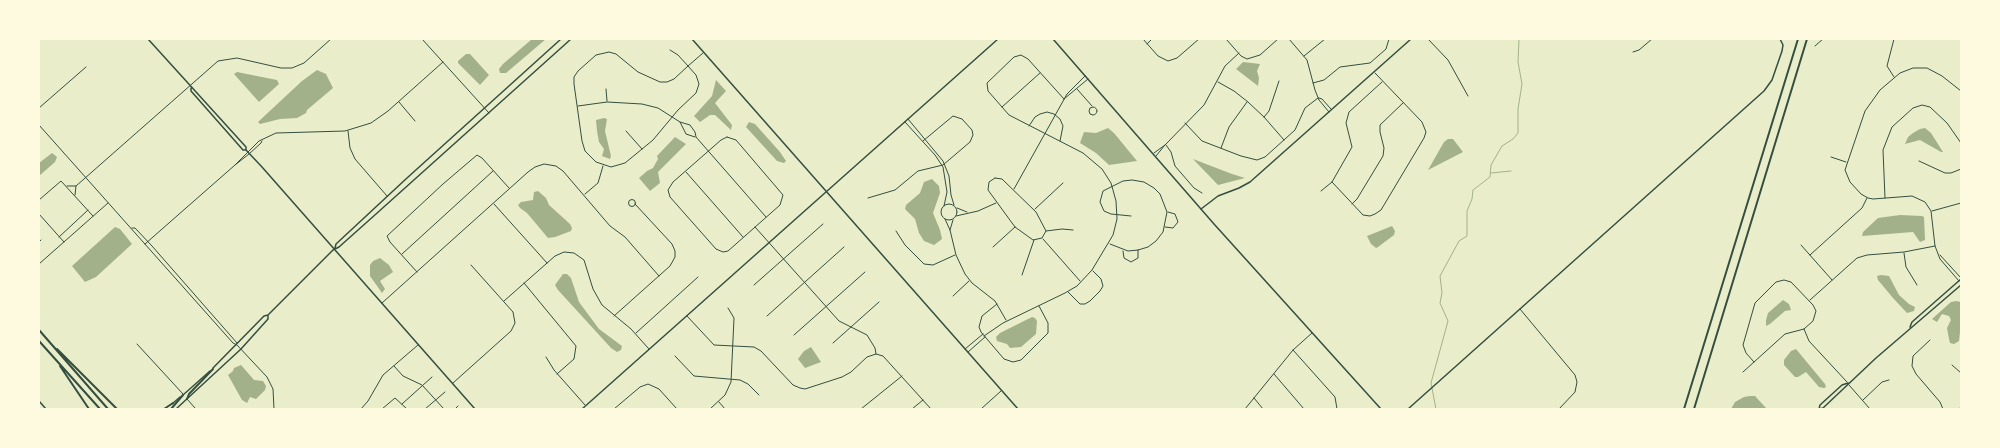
<!DOCTYPE html>
<style>
body{margin:0}
#map{position:relative;width:2000px;height:448px;overflow:hidden;background:#e9edc9;font-family:"Varela Round",sans-serif}
canvas{display:block}
.frame{position:absolute;inset:0;border:40px solid #fefae0;pointer-events:none}
</style>
<div id="map">
<canvas width="2000" height="448"></canvas>
<div class="frame"></div>
</div>
<script>
const ctx = document.querySelector('canvas').getContext('2d');
ctx.lineJoin = 'round';
function paint(path, color) {
  ctx.fillStyle = color;
  ctx.fill(path, 'evenodd');
}
function shape(rows) {
  const path = new Path2D();
  for (const r of rows) {
    if (r.length === 3) {
      path.moveTo(r[0] + r[2], r[1]);
      path.arc(r[0], r[1], r[2], 0, 2 * Math.PI);
      continue;
    }
    path.moveTo(r[0], r[1]);
    for (let i = 2; i < r.length; i += 2) path.lineTo(r[i], r[i + 1]);
  }
  return path;
}
function trace(path, color, width, dash) {
  ctx.strokeStyle = color;
  ctx.lineWidth = width;
  ctx.lineCap = dash ? 'butt' : 'round';
  ctx.setLineDash(dash || []);
  ctx.stroke(path);
}
paint(shape([
 [532,39,546,39,506,73,500,73,499,69,503,64],
 [466,54,470,54,489,75,480,85,458,63,458,61],
 [1243,62,1260,64,1257,71,1259,78,1258,86,1236,69],
 [317,70,326,74,333,88,307,110,306,113,297,118,280,119,260,124,258,122,302,81],
 [237,72,277,80,279,84,259,102,234,74],
 [716,80,726,91,715,103,732,125,731,130,715,115,710,115,700,122,694,116,712,96],
 [604,118,607,119,605,131,611,156,610,159,602,156,604,149,599,142,597,131,596,120],
 [749,122,755,124,780,152,786,161,784,163,777,161,746,127],
 [1108,128,1114,133,1137,161,1109,165,1096,153,1080,143,1084,132,1096,133],
 [1925,128,1931,133,1943,152,1941,152,1920,140,1905,144,1908,137,1913,133,1920,129],
 [675,137,686,144,658,172,660,183,650,191,639,178,647,171,653,168,658,159,657,156],
 [1448,139,1453,139,1463,152,1428,170,1444,142],
 [52,153,57,157,55,162,39,176,39,163],
 [1193,159,1232,174,1245,178,1218,185],
 [932,179,939,186,940,193,933,213,940,230,942,239,934,245,924,241,919,233,915,219,905,209,906,205,920,193,924,182],
 [538,191,546,198,549,205,570,224,572,228,571,231,555,237,548,238,527,213,520,208,518,205,521,202,533,200,534,192],
 [1900,215,1922,216,1924,217,1925,240,1920,242,1913,232,1862,236,1863,232,1878,218],
 [1392,226,1395,231,1394,235,1378,247,1376,248,1371,244,1367,236],
 [115,227,120,229,132,244,96,277,85,282,72,266],
 [380,258,389,265,393,272,380,281,385,289,382,293,370,276,370,265,373,261],
 [563,274,567,274,571,278,579,302,599,329,622,346,621,350,617,352,611,348,558,290,555,285],
 [1881,275,1889,276,1899,295,1909,304,1915,307,1914,311,1907,313,1893,298,1878,280,1877,276],
 [1783,300,1789,304,1791,310,1785,311,1770,324,1766,326,1766,320,1768,313],
 [1956,301,1961,302,1961,323,1959,341,1954,344,1950,343,1949,339,1947,328,1951,320,1949,316,1942,314,1937,322,1932,319,1951,302],
 [1032,317,1035,318,1037,321,1036,334,1021,347,1010,348,1007,344,997,341,996,337,1000,333],
 [811,347,821,362,805,368,798,359,804,351],
 [1796,349,1825,384,1826,387,1824,388,1819,387,1806,372,1798,377,1795,377,1784,365,1784,360,1791,351],
 [241,365,254,380,263,381,266,386,265,390,256,399,250,397,247,403,242,400,228,375,233,371,234,368],
 [1750,396,1755,396,1767,409,1731,409,1735,402,1744,397]
]), '#a3b18a');
trace(shape([
 [1491,173,1511,171],
 [1436,409,1431,383,1448,321,1440,303,1442,293,1440,276,1459,241,1467,236,1467,211,1472,199,1473,190,1490,177,1491,165,1502,146,1513,139,1518,133,1518,109,1522,84,1518,62,1519,39]
]), '#a3b18a', 1);
trace(shape([
 [422,39,489,113],
 [1143,39,1158,56,1168,61,1177,58,1199,39],
 [1226,39,1241,56,1247,59,1260,55,1278,39],
 [1289,39,1307,60,1315,90,1319,100,1329,112],
 [1428,39,1448,60,1468,96],
 [1894,39,1887,66,1894,77],
 [1147,44,1152,39],
 [1815,46,1823,39],
 [670,50,678,55,688,66,696,75,699,84,696,93,678,110,653,140,625,163,611,167,596,162,585,151,582,141,574,84,574,77,578,71,596,55,609,52,616,54,638,72,660,82,667,82,674,79,688,66,703,53],
 [1633,52,1639,50,1652,39],
 [1304,56,1325,39],
 [1218,82,1234,91,1248,102,1264,117,1284,140],
 [1313,83,1324,80,1340,67,1370,63,1386,49,1389,39],
 [606,89,607,101],
 [1077,89,1092,106],
 [1319,98,1322,99,1331,109],
 [1064,99,1088,79],
 [399,102,415,121],
 [578,106,607,102,642,104,658,108,680,122,690,125,695,132,696,137,766,217],
 [1002,107,1040,73],
 [1093,111,4],
 [39,108,86,67],
 [1264,117,1269,111,1279,81],
 [908,119,943,161,949,176,951,195,954,205],
 [680,122,686,134,695,137],
 [905,122,935,155,943,167,947,192,944,206],
 [1185,123,1202,141,1241,156,1257,160,1265,157,1295,130,1305,108,1318,98],
 [39,125,233,343,237,345,267,377,273,389,274,409],
 [1029,126,1035,117,1040,114,1047,112,1054,114,1060,119,1063,126,1060,141],
 [348,131,350,148,355,159,387,196],
 [626,131,642,149],
 [727,137,736,140,783,195,780,205,728,251,723,252,716,249,670,197,668,190,673,182,721,140,727,137],
 [1166,145,1171,152,1175,166,1194,188,1202,193],
 [1221,148,1229,127,1247,102],
 [1154,153,1165,145,1204,105,1225,66,1239,53],
 [1156,156,1165,145],
 [1831,157,1846,162],
 [1919,161,1945,173,1951,173,1961,169],
 [235,165,259,141,276,133,345,131,371,123,388,111,443,62],
 [686,172,743,237],
 [995,178,1002,179,1036,212,1046,231,1042,238,1033,240,1015,227,988,190,989,182,995,178],
 [1332,182,1363,215,1370,216,1375,214,1381,210,1424,138,1426,132,1422,122,1375,73],
 [67,186,76,186,218,61,237,58,281,68,292,68,304,63,331,39],
 [1014,189,1067,94,1085,76],
 [1321,191,1332,182,1352,147,1346,123,1349,112,1382,82],
 [585,194,598,183,603,166],
 [75,195,76,186],
 [868,198,895,190,918,171,943,165,970,142,973,135,972,130,962,119,953,116,923,141],
 [1885,198,1883,150,1892,127,1913,108,1922,105,1930,107,1947,123,1961,143],
 [632,203,3.5],
 [39,200,61,181,93,216],
 [949,212,8],
 [494,204,547,263],
 [1352,204,1357,199,1383,156,1384,148,1380,132,1380,125,1403,103],
 [957,208,967,212],
 [1035,209,1063,183],
 [1932,211,1961,203],
 [39,214,64,242],
 [956,216,978,211,996,203],
 [945,219,950,230,956,255,965,274,972,283,995,301,1006,320],
 [755,227,839,321,867,335,875,348,876,354],
 [1165,227,1173,228,1178,222,1175,214,1168,212],
 [132,228,135,228,152,246,237,343],
 [950,230,953,220],
 [896,231,905,245,924,264,933,265,955,255],
 [1046,231,1062,229,1073,230],
 [59,237,88,210],
 [1043,239,1080,281],
 [39,242,41,240],
 [145,244,235,165,249,154,261,143,262,141],
 [1110,244,1128,251,1138,250,1148,247,1156,241,1163,232,1167,212,1160,194,1154,188,1144,182,1132,180,1123,181,1103,191,1100,202,1104,211,1111,214,1131,216],
 [1801,245,1832,280],
 [993,247,1015,227],
 [1123,251,1124,258,1131,262,1138,258,1138,250],
 [1904,253,1906,267,1917,285],
 [402,254,493,171],
 [1810,255,1862,208,1867,198],
 [1940,255,1961,278],
 [39,264,108,203],
 [417,272,390,242,387,236,443,184,477,155,482,158,509,188],
 [1022,275,1034,240],
 [1959,281,1940,259,1935,246,1931,211,1925,202,1912,196,1873,199,1868,198,1861,194,1850,182,1845,170,1865,111,1880,90,1900,73,1913,68,1927,68,1942,76,1961,91],
 [524,283,576,346,574,359,557,374],
 [754,285,823,224],
 [1068,292,1080,304,1085,304,1090,301,1100,291,1103,286,1101,279,1093,271],
 [953,296,969,281],
 [1810,300,1857,258,1867,255,1904,252,1935,246],
 [504,301,555,256,564,252,574,253,584,260,593,289,602,305,631,329,649,349],
 [382,303,528,172,535,167,544,164,556,166,563,171,610,226,625,237,659,276],
 [997,304,982,316,979,327,981,332,1004,359,1013,362,1021,360,1048,333,1048,323,1039,306],
 [1520,309,1575,375,1577,382,1575,392,1559,409],
 [614,316,670,266,675,257,675,251,672,244,635,204],
 [687,316,714,345,754,347,761,351,793,385,800,388,805,389,842,377,851,372,867,357,876,354,883,356,931,409],
 [767,316,844,247],
 [1804,329,1809,341,1847,382],
 [636,333,698,277],
 [794,335,865,272],
 [984,336,1003,323,1065,293,1077,286,1092,270,1113,235,1117,219,1116,201,1111,183,1102,169,1083,153,1009,115,988,91,987,83,1014,57,1021,55,1028,59,1064,99],
 [1930,340,1913,356,1912,366,1916,374,1940,402,1943,409],
 [833,343,879,302],
 [137,344,183,394],
 [965,349,983,334],
 [1293,350,1335,397,1337,409],
 [968,352,985,337],
 [675,356,694,376,740,380,748,384,759,395],
 [546,357,554,370,585,405],
 [1952,365,1961,373],
 [394,366,403,376,422,385,444,409],
 [1743,372,1754,362,1785,334,1804,329,1813,321,1816,311,1813,305,1791,282,1784,280,1776,282,1755,303,1743,345,1746,353,1754,362],
 [1274,374,1304,409],
 [453,383,511,331,515,323,513,312,471,265],
 [1849,385,1870,409],
 [1254,398,1263,409],
 [187,399,195,408,194,409],
 [1863,400,1882,382,1889,380],
 [719,402,725,409],
 [402,404,432,377],
 [361,409,368,401,383,375,418,345],
 [382,409,395,398,407,409],
 [425,409,445,392],
 [455,409,458,406],
 [614,409,640,387,648,384,659,389,677,409],
 [710,409,725,395,731,382,734,318,728,308],
 [861,409,902,376],
 [912,409,923,400],
 [981,409,1001,391],
 [1245,409,1293,350,1312,333],
 [1957,409,1961,408]
]), '#344e41', 1);
trace(shape([
 [148,39,246,147,246,150],
 [692,39,1018,409],
 [191,88,191,91,243,150,246,150,262,167,475,409],
 [1201,209,1218,196,1239,188,1250,182,1411,39],
 [39,401,46,409],
 [582,409,998,39],
 [1408,409,1764,91,1772,80,1782,51,1783,45,1780,39]
]), '#344e41', 1.5);
trace(shape([
 [1053,39,1214,224,1381,409],
 [1910,327,1912,322,1961,279],
 [1819,409,1823,408,1876,358,1961,285],
 [1819,409,1820,405,1842,385,1848,383]
]), '#344e41', 1.5);
trace(shape([
 [335,248,336,244,407,178,561,39],
 [213,368,264,316,268,315,333,250,339,247,376,214,571,39],
 [183,395,210,371],
 [172,404,180,397],
 [176,409,241,349,268,319,268,315]
]), '#344e41', 1.5);
trace(shape([
 [39,330,108,409],
 [39,341,100,409],
 [57,349,117,409],
 [60,366,89,409],
 [187,399,189,394,213,369],
 [164,409,173,403],
 [171,409,183,395],
 [1684,409,1798,39],
 [1694,409,1807,39]
]), '#344e41', 2);
</script>
